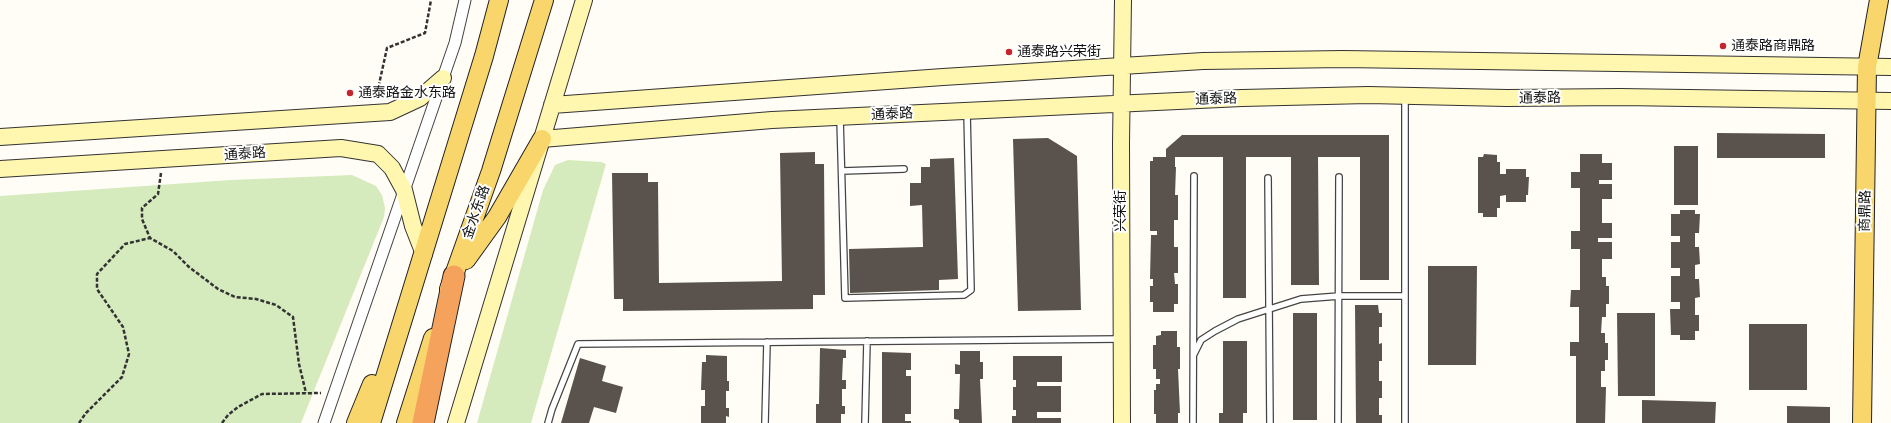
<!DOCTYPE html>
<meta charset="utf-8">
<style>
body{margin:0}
canvas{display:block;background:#fffdf5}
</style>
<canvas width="1891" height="423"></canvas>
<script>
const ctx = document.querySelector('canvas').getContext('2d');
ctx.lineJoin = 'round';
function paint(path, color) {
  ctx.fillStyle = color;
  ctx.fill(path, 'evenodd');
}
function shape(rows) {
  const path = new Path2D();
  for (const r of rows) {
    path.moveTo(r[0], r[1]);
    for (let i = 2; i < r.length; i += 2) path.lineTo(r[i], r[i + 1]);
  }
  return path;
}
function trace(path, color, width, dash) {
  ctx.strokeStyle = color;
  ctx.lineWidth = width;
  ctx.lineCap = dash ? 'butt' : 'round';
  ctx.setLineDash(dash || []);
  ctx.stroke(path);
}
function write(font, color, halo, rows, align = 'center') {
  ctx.font = font + ' "Playfair Display","Noto Sans SC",serif';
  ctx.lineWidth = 4;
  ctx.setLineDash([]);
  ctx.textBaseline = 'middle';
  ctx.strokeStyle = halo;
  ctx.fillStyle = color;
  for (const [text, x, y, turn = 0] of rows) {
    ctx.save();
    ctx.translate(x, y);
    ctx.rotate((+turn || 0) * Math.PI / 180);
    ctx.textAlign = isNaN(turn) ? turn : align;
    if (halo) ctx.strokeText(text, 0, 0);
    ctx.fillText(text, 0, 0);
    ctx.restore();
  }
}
paint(shape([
 [568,160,601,162,606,164,531,423,477,423,543,190,555,165],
 [352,175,376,186,382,195,385,208,384,217,301,423,0,423,0,196,231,180]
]), '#d5ebbd');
paint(shape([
 [1717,133,1825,134,1825,158,1717,158],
 [1182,135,1389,135,1389,280,1360,280,1360,157,1318,157,1319,285,1291,285,1291,157,1246,157,1246,298,1223,298,1223,157,1175,157,1175,167,1176,167,1175,195,1178,195,1178,220,1174,220,1174,247,1178,247,1178,273,1174,273,1175,284,1178,284,1178,304,1174,304,1174,312,1153,312,1153,302,1150,302,1150,286,1153,286,1153,279,1150,279,1151,235,1157,235,1157,231,1150,231,1150,161,1153,161,1153,157,1166,157,1166,149],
 [1048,138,1077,156,1081,310,1018,311,1013,139],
 [1674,146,1698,146,1698,205,1674,205],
 [815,152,815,164,824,164,825,295,813,295,813,309,623,311,623,299,614,299,612,173,648,173,648,182,658,182,659,283,782,281,780,153],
 [1484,154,1497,155,1497,162,1500,162,1500,174,1506,174,1506,169,1526,169,1526,177,1529,177,1528,195,1526,195,1526,202,1506,202,1506,195,1500,196,1500,208,1497,208,1497,217,1483,217,1483,213,1478,213,1478,157,1483,157],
 [1580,154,1602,154,1602,163,1612,163,1612,180,1599,180,1599,184,1612,184,1612,199,1602,199,1602,223,1612,223,1612,238,1598,238,1598,242,1612,242,1612,259,1602,259,1602,277,1606,277,1606,286,1609,286,1609,304,1606,304,1606,317,1602,317,1601,333,1605,333,1605,343,1608,343,1608,360,1605,360,1605,371,1601,371,1601,387,1606,387,1605,423,1576,423,1576,356,1570,356,1570,342,1579,342,1579,307,1570,307,1571,290,1580,290,1580,249,1571,249,1571,231,1580,231,1580,188,1571,188,1571,172,1580,172],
 [954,158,958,279,939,280,939,290,850,293,849,249,923,247,922,205,910,206,910,183,921,183,921,167,930,167,930,159],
 [1680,210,1695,210,1695,214,1700,214,1699,233,1695,233,1695,247,1699,247,1700,264,1695,265,1695,279,1699,279,1700,297,1695,298,1695,315,1699,315,1699,331,1695,331,1695,340,1680,340,1680,335,1671,335,1670,309,1680,309,1680,302,1671,302,1671,276,1680,276,1680,268,1671,268,1671,242,1680,242,1680,236,1671,236,1671,214,1680,214],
 [1428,266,1477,266,1476,365,1428,365],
 [1355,305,1378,305,1379,313,1382,313,1382,327,1379,327,1379,344,1382,343,1382,361,1379,361,1379,381,1382,381,1382,398,1379,398,1379,415,1382,415,1382,423,1356,423],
 [1293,313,1317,313,1317,420,1293,420],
 [1617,313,1655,313,1655,396,1618,396],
 [1749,324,1807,324,1807,390,1749,390],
 [1161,331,1177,331,1177,347,1180,347,1180,369,1178,369,1180,413,1178,413,1178,423,1156,423,1156,414,1154,414,1154,390,1156,390,1156,384,1160,384,1160,379,1156,379,1156,369,1153,369,1153,345,1156,345,1156,336,1161,335],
 [1223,341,1247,341,1247,413,1243,413,1243,423,1219,423,1219,413,1223,413],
 [820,348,846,350,846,358,843,358,842,380,846,380,846,389,842,389,842,406,845,406,845,414,841,414,841,423,816,423,816,404,819,404],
 [960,351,980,351,980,362,983,362,983,379,980,379,982,423,959,423,959,420,954,419,954,409,959,409,960,374,955,374,955,364,960,365],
 [882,352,911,353,911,370,906,370,906,376,911,376,911,414,905,414,905,421,911,421,911,423,882,423],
 [706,355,727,356,727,381,729,381,729,391,726,391,726,408,729,408,729,417,726,416,726,423,701,423,701,406,705,406,705,390,701,390,702,362,706,362],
 [1013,356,1062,356,1062,382,1037,382,1037,386,1061,386,1061,412,1037,412,1037,418,1061,418,1061,423,1012,423,1012,416,1016,416,1016,410,1013,410,1013,387,1016,387,1016,380,1013,380],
 [580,358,606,366,602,381,623,387,616,413,594,407,589,423,561,423],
 [1642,400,1716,402,1715,423,1642,423],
 [1787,406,1830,407,1830,423,1787,423]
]), '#5a524d');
const lane = shape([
 [840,118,845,298,964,295,971,290,967,112],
 [842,171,904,169],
 [1268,178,1270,423],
 [1194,354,1201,340,1215,331,1238,319,1301,299,1339,296,1405,296],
 [548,423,552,409,578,344,1120,339],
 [765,423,767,342],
 [865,423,867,341],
 [1193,423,1194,176],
 [1338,423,1339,177],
 [1405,423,1405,97]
]);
const street = shape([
 [324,423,455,43,465,0]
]);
const secondary = shape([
 [552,105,943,77,1203,61,1343,59,1891,67],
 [0,137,390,112,420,98,443,78],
 [542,139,772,120,1242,98,1368,95,1507,98,1620,97,1891,101],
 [0,169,341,148,378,154,392,168,404,190,413,226,424,254],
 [456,423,584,0],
 [1122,423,1121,143,1123,0]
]);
const primary = shape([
 [466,260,497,217,542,139],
 [449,289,491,171,544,0],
 [356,423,372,384],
 [371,423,484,56,499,0],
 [406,423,433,338],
 [1862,423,1867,67,1879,0]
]);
const highway = shape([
 [423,423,454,276]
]);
trace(lane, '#444', 8);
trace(street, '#444', 13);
trace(secondary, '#333', 18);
trace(primary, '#222', 20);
trace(highway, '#222', 23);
trace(shape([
 [376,98,387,48,425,33,431,0],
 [161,173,158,194,142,208,142,219,150,238,173,251,189,267,218,289,235,297,256,299,276,305,293,317,299,364,306,393],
 [79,423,86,413,122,377,129,354,123,327,97,289,97,274,125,244,150,238],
 [222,423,228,415,238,407,262,394,321,393]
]), '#333', 2.5, [4, 2]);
trace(lane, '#fff', 5.5);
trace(street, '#fff', 11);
trace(secondary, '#fff6b0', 16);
trace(primary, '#f9d66b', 18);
trace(highway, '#f5a25d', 21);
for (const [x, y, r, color] of [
 [1723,46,4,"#c4262e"],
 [1009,52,4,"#c4262e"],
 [350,93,4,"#c4262e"]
]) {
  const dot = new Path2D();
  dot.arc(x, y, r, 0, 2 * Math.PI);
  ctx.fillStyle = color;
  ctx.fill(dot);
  trace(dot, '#fff', 1.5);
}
write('14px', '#111', '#fff', [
 ["通泰路商鼎路",1731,46],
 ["通泰路兴荣街",1017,52],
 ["通泰路金水东路",358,93]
], 'left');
write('14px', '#111', '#fff', [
 ["通泰路",1540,98,-1],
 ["通泰路",1216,99,-2],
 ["通泰路",892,114,-3],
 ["通泰路",245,154,-4],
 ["兴荣街",1121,211,-90],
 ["商鼎路",1865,211,-89],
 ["金水东路",476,212,-71]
]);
</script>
